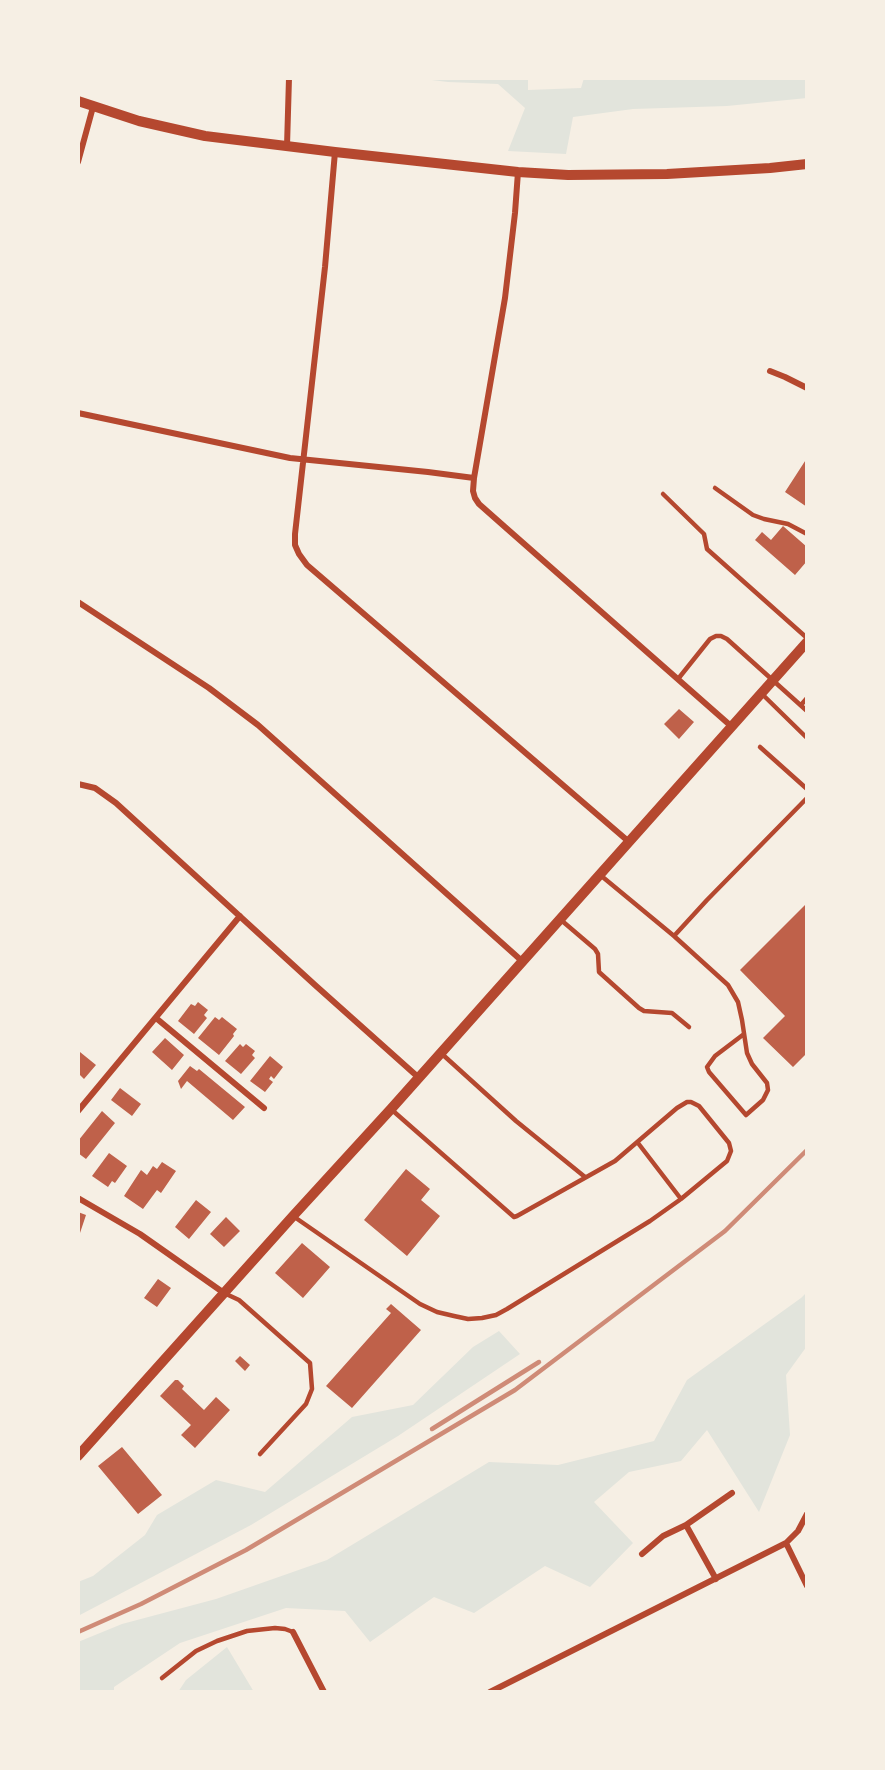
<!DOCTYPE html>
<style>
body{margin:0}
#map{position:relative;width:885px;height:1770px;overflow:hidden;background:#f6efe4;font-family:Inter,sans-serif}
canvas{display:block}
.frame{position:absolute;inset:0;border:80px solid #f6efe4;pointer-events:none}
</style>
<div id="map">
<canvas width="885" height="1770"></canvas>
<div class="frame"></div>
</div>
<script>
const ctx = document.querySelector('canvas').getContext('2d');
ctx.lineJoin = 'round';
function paint(path, color) {
  ctx.fillStyle = color;
  ctx.fill(path, 'evenodd');
}
function shape(rows) {
  const path = new Path2D();
  for (const r of rows) {
    path.moveTo(r[0], r[1]);
    for (let i = 2; i < r.length; i += 2) path.lineTo(r[i], r[i + 1]);
  }
  return path;
}
function trace(path, color, width, dash) {
  ctx.strokeStyle = color;
  ctx.lineWidth = width;
  ctx.lineCap = dash ? 'butt' : 'round';
  ctx.setLineDash(dash || []);
  ctx.stroke(path);
}
paint(shape([
 [415,78,528,78,528,90,581,88,584,78,807,78,807,98,727,106,633,109,573,117,566,154,508,151,525,108,498,84,448,82],
 [807,1292,807,1346,786,1375,790,1435,759,1512,707,1430,681,1461,629,1472,594,1502,633,1543,590,1587,545,1566,474,1613,434,1597,370,1642,345,1611,286,1608,180,1643,114,1687,114,1692,78,1692,78,1642,122,1624,216,1599,327,1560,489,1462,558,1465,654,1441,687,1380,801,1298],
 [499,1331,520,1354,398,1436,251,1525,78,1616,78,1582,93,1576,145,1535,157,1515,216,1480,265,1492,352,1417,413,1405,473,1347],
 [227,1647,254,1692,178,1692,186,1680]
]), '#e2e4dc');
paint(shape([
 [807,458,807,507,785,492],
 [783,526,807,547,807,561,795,575,755,540,762,532,771,540],
 [679,709,694,722,679,739,664,724],
 [807,903,807,1053,793,1067,763,1038,785,1016,740,970],
 [198,1002,208,1010,204,1015,207,1018,194,1034,178,1021,191,1004,195,1006],
 [215,1017,219,1020,222,1017,237,1029,233,1034,234,1036,219,1055,198,1038],
 [165,1038,184,1055,172,1070,152,1052],
 [240,1044,243,1047,246,1044,255,1051,252,1055,255,1058,241,1074,225,1061],
 [80,1052,96,1065,84,1079,78,1073,78,1054],
 [270,1056,283,1067,274,1079,271,1076,269,1079,273,1082,265,1092,250,1081],
 [190,1066,197,1071,199,1069,245,1107,233,1120,187,1081,181,1089,178,1081],
 [120,1088,141,1104,132,1116,111,1100],
 [102,1111,115,1123,86,1159,78,1153,78,1141],
 [109,1153,127,1166,115,1183,112,1181,108,1187,92,1176],
 [162,1162,176,1171,161,1193,157,1190,143,1209,124,1196,141,1170,147,1175,153,1166,157,1169],
 [406,1169,430,1189,421,1200,440,1216,407,1256,364,1220],
 [196,1200,211,1212,189,1239,175,1227],
 [78,1212,86,1215,78,1239],
 [226,1217,240,1231,224,1247,210,1234],
 [302,1243,330,1267,303,1298,275,1273],
 [158,1279,171,1288,157,1307,144,1298],
 [391,1304,421,1330,352,1408,326,1386,391,1313,386,1309],
 [240,1356,250,1365,245,1371,235,1361],
 [175,1380,178,1380,184,1386,182,1389,204,1410,216,1397,230,1410,195,1448,181,1435,191,1425,160,1396],
 [122,1447,162,1495,138,1514,98,1466]
]), '#bf614a');
trace(shape([
 [715,488,753,515,764,519,788,524,807,534],
 [663,494,704,534,707,549,807,638],
 [678,679,710,639,716,636,721,636,727,639,807,711],
 [761,693,807,738],
 [801,705,807,698],
 [760,747,807,789],
 [599,874,674,936,707,900,807,798],
 [561,920,595,949,598,954,599,972,639,1008,644,1011,672,1013,689,1027],
 [674,936,728,985,738,1002,742,1020,747,1053,752,1064,767,1083,768,1090,763,1100,746,1115,709,1072,707,1067,715,1056,744,1034],
 [442,1054,516,1121,585,1177],
 [638,1143,681,1199],
 [293,1216,420,1304,437,1312,454,1316,468,1319,482,1318,496,1315,507,1309,650,1221,681,1199,727,1161,731,1151,729,1143,699,1106,691,1102,687,1102,677,1108,615,1161,517,1216,514,1217,392,1110],
 [224,1293,239,1300,310,1363,312,1389,306,1404,260,1454],
 [162,1678,196,1651,217,1641,247,1631,275,1628,285,1629,293,1632]
]), '#b5482f', 4.5);
trace(shape([
 [287,146,289,78],
 [335,152,325,267,295,534,295,545,299,554,307,565,628,841],
 [78,162,93,107],
 [518,172,515,213,505,298,474,478,473,491,475,498,479,504,505,527,731,726],
 [770,371,785,377,807,388],
 [78,413,290,458,428,472,474,478],
 [78,602,209,688,258,725,522,961],
 [78,784,95,788,116,803,315,985,418,1077],
 [156,1018,264,1108],
 [78,1111,240,916],
 [78,1198,140,1234,224,1293],
 [686,1525,732,1493],
 [786,1543,807,1586],
 [642,1554,663,1536,686,1525,716,1579],
 [293,1632,324,1692],
 [490,1692,786,1543,798,1531,807,1514]
]), '#b5482f', 6);
trace(shape([
 [78,101,139,121,205,136,335,152,518,172,568,175,667,174,770,168,807,164],
 [78,1456,293,1216,391,1109,807,642]
]), '#b5482f', 10);
trace(shape([
 [432,1429,539,1362],
 [78,1632,141,1604,246,1550,515,1390,725,1231,807,1150]
]), '#cf8b77', 4.5);
</script>
